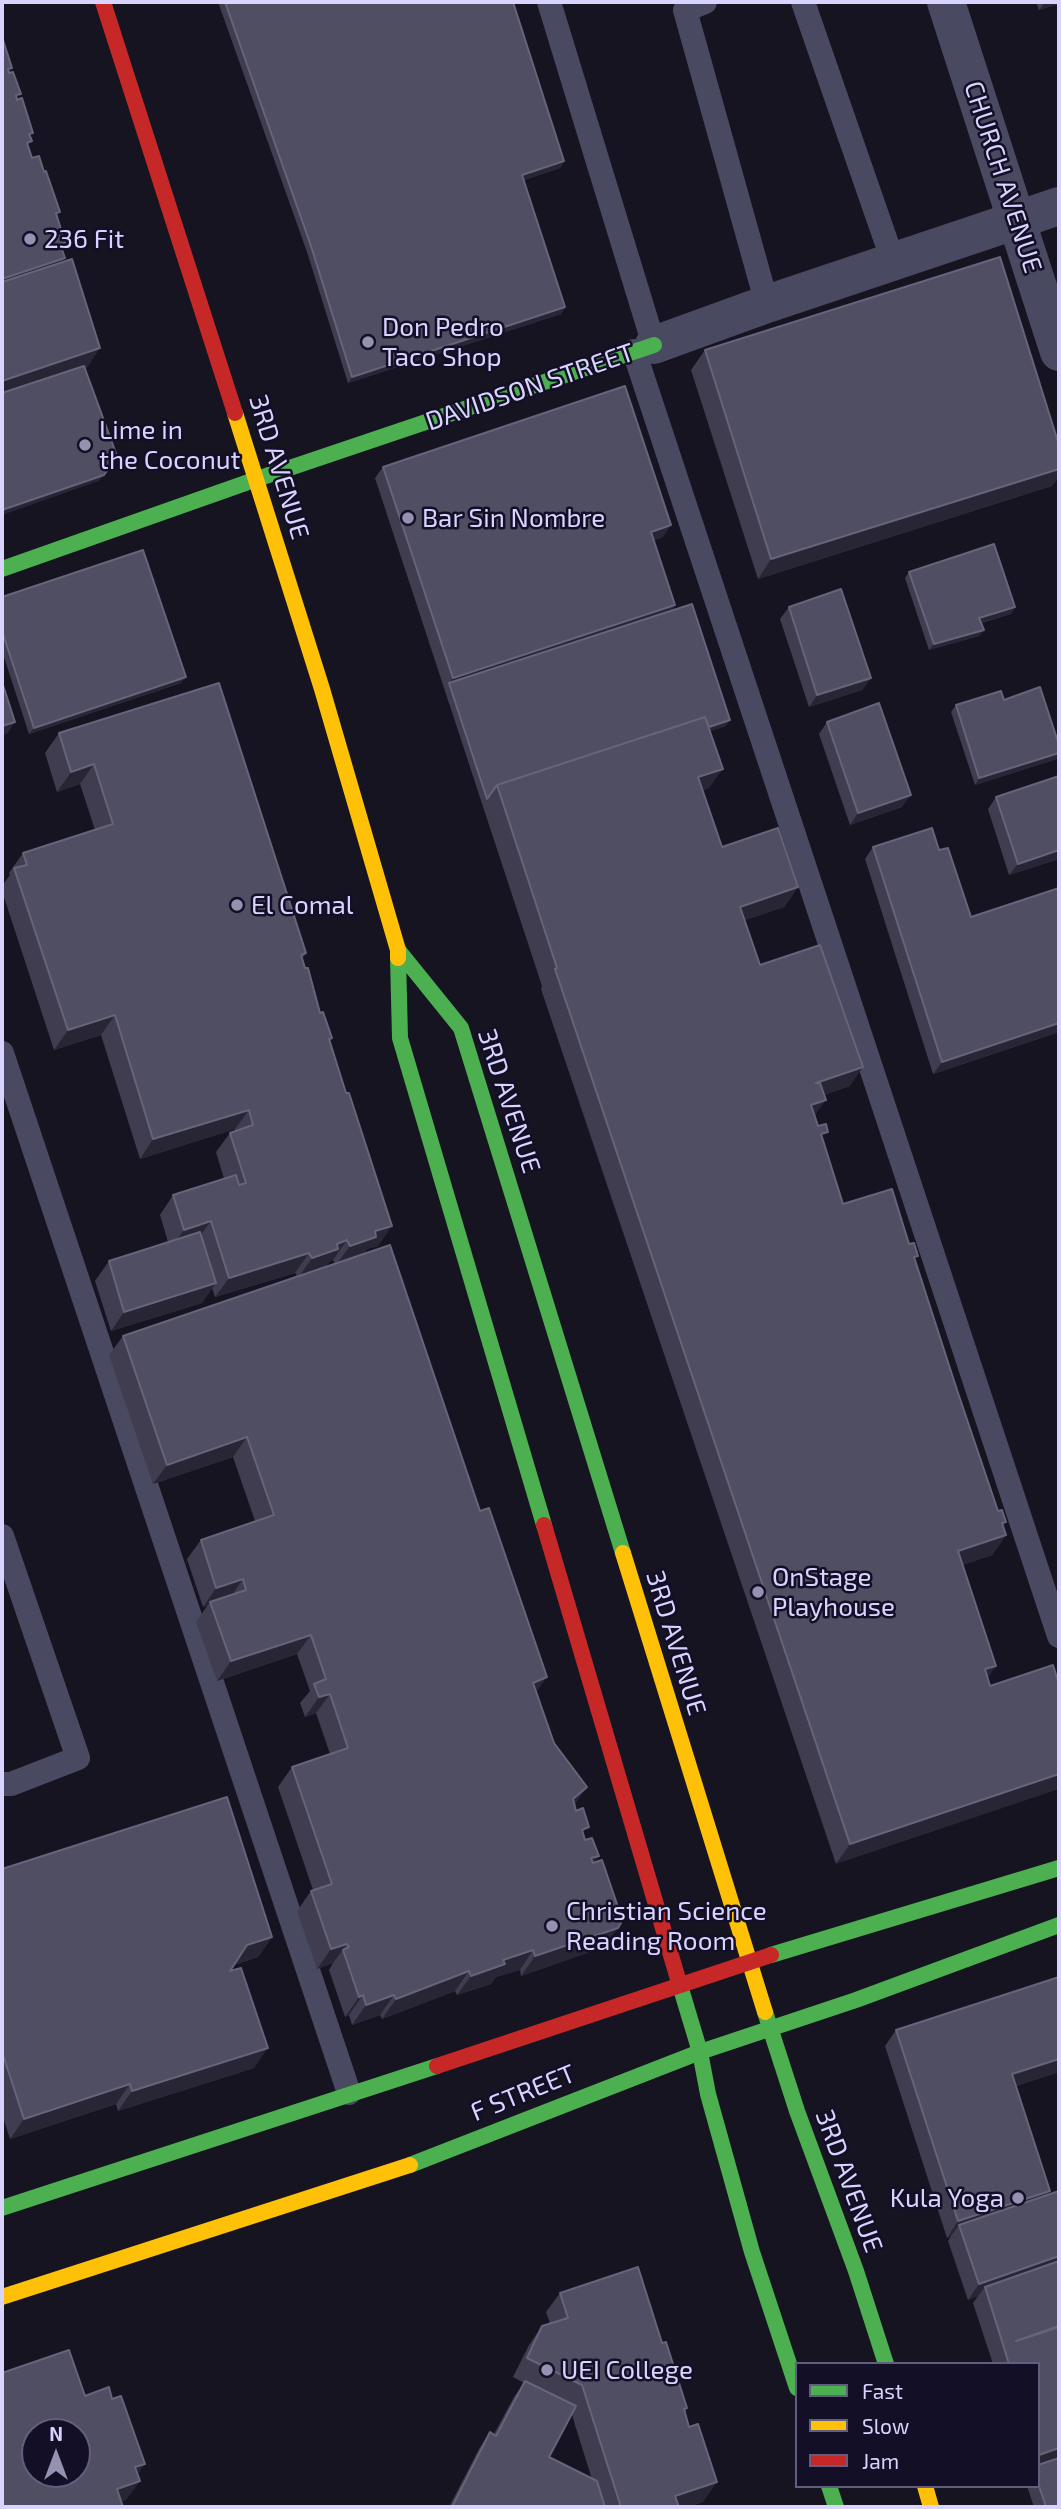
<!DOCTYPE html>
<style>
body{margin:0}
#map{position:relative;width:1061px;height:2509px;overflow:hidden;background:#161421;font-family:"Exo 2",sans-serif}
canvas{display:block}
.frame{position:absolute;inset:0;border:4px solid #d9d4ff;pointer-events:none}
.legend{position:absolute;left:795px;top:2362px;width:245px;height:126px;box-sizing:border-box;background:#130f26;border:2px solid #625e7d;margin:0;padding:9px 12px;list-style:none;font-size:21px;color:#d9d4ff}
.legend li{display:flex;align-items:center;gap:14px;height:35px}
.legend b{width:35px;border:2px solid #625e7d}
.north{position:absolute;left:21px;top:2418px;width:70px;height:70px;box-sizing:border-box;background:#130f26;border:2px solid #625e7d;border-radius:50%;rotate:0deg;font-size:19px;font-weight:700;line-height:28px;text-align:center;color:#d9d4ff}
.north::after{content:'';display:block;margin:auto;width:24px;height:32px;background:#9591b1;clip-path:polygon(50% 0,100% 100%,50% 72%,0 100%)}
</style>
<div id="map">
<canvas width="1061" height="2509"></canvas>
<div class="frame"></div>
<ul class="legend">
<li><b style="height:9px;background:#4caf50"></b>Fast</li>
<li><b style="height:9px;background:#ffc107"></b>Slow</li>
<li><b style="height:9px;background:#c62828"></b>Jam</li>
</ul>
<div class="north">N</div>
</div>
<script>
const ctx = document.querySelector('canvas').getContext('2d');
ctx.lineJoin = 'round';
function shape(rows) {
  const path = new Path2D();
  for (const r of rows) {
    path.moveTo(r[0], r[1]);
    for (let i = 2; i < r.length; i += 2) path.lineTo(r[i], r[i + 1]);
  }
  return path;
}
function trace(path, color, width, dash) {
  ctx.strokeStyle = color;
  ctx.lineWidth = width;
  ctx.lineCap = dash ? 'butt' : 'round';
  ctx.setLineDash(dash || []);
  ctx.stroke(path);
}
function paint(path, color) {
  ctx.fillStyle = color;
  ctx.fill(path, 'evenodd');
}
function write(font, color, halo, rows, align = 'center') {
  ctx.font = font + ' "Exo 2",sans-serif';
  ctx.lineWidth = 5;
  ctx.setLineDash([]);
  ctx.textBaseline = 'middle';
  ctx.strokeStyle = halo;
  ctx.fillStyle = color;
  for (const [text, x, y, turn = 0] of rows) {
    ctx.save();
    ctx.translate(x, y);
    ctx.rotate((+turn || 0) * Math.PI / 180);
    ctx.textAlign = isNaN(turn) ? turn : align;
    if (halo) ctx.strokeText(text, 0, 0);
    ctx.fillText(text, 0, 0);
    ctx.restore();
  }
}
trace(shape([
 [549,2,654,345],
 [705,2,685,10,767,304],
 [803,2,893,261],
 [634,351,1059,1636],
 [2,1053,349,2093],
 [2,1536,78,1758,11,1784,2,1784]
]), '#4a4962', 24);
trace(shape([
 [946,2,1059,352],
 [654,345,767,304,1059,206]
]), '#4a4962', 38);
trace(shape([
 [2,569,257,479,654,345],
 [398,950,461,1028,623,1553],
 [398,958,400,1038,544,1525],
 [771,1955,1059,1868],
 [678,1979,700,2052,708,2094,752,2252,797,2388],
 [765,2012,797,2111,856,2271,886,2364],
 [410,2165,700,2052,856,2000,1059,1925],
 [2,2208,437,2066],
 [829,2486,836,2507]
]), '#4caf50', 16);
trace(shape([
 [235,413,322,689,398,950,398,958],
 [623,1553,765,2012],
 [2,2297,410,2165],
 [925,2486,931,2507]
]), '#ffc107', 16);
trace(shape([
 [103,2,235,413],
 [544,1525,678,1979],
 [437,2066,771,1955]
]), '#c62828', 16);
paint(shape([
 [218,2,513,2,564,161,560,168,524,180,565,307,561,314,348,383,307,252],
 [1036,2,1059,2,1059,4,1039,10],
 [705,350,1059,445,1059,476,1052,486,758,579,691,370],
 [383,467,663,537,654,540,675,605,671,611,726,726,710,731,709,788,703,790,722,847,798,887,784,907,745,920,760,965,850,1086,824,1095,815,1115,843,1204,915,1260,957,1390,998,1511,1006,1522,1003,1526,1006,1535,992,1555,962,1565,996,1666,836,1864,541,989,542,986,375,478],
 [909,572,1015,607,1011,614,981,623,984,630,979,636,929,650,905,578],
 [2,597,181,683,29,734,2,651],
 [789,607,871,678,862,690,809,707,780,619],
 [1004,700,1059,745,1059,756,1057,759,975,785,951,712,956,705],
 [827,722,902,807,850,825,819,734],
 [59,733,306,953,302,959,320,1013,332,1038,329,1042,378,1246,367,1249,364,1253,536,1693,584,1835,594,1862,604,1947,521,1976,520,1970,496,1977,491,1984,457,1995,455,1991,382,2019,380,2015,352,2025,349,2015,345,2017,329,1970,333,1963,317,1969,297,1911,311,1891,313,1890,278,1787,292,1767,330,1754,316,1713,305,1717,300,1703,310,1691,297,1654,217,1681,196,1622,207,1606,203,1607,187,1559,201,1540,255,1521,233,1457,153,1484,109,1355,123,1336,297,1276,295,1273,215,1297,212,1288,202,1303,111,1331,95,1281,109,1261,168,1242,160,1215,173,1195,224,1179,216,1152,230,1133,235,1131,235,1129,140,1159,101,1035,54,1050,2,891,2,886,10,875,9,873,23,853,95,830,80,784,57,792,45,753],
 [333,1260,335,1264,326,1266,330,1261],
 [1059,776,1059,859,1009,875,988,809,996,797],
 [873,847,939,850,971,917,1059,1032,933,1074,865,859],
 [2,1869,272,1937,258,1957,234,1965,230,1971,254,2068,118,2111,116,2104,10,2139,2,2114],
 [1059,1977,1059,2072,1016,2086,1047,2195,1059,2507,1034,2507,1027,2486,1038,2486,1038,2364,993,2364,973,2303,978,2296,968,2300,948,2241,951,2236,947,2238,885,2046,896,2030],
 [560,2293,662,2343,687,2408,685,2412,703,2502,687,2507,449,2507,479,2449,490,2432,494,2434,514,2397,524,2383,513,2377,529,2345,542,2326,550,2323,546,2312],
 [572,2414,575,2425,592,2479,549,2457]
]), '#403d50');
paint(shape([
 [1045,2,1059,2,1059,4,1039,10],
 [564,161,560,168,518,182,522,175],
 [65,258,51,278,2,295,2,279],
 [565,307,561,314,348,383,352,377],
 [100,348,87,368,2,396,2,381],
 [1059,469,1059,476,1052,486,758,579,771,559],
 [104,475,99,481,2,515,2,510],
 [671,525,663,537,643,544,651,532],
 [675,605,667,617,449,683,453,678],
 [1015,607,1011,614,975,624,979,618],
 [984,630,979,636,929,650,934,644],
 [186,677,181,683,29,734,34,728],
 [871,678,862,690,809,707,817,695],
 [730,720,726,726,501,799],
 [15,722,7,734,2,735,2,726],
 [1059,753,1059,756,1057,759,975,785,979,778],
 [94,764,80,784,57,792,71,772],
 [723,769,709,788,685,797,698,777],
 [911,795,902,807,850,825,858,813],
 [1059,850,1059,859,1009,875,1018,864],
 [798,887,784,907,726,926,740,907],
 [115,1015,101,1035,54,1050,68,1030],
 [1059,1023,1059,1032,933,1074,942,1062],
 [863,1067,850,1086,802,1103,816,1083],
 [826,1100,812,1119,811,1105],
 [249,1110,235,1129,140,1159,153,1139],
 [211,1221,197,1240,170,1249,184,1230],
 [392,1226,378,1246,367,1249,362,1257,336,1265,350,1246,375,1231],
 [347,1240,333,1260,330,1261,325,1269,298,1278,312,1258,337,1244],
 [309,1253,295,1273,215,1297,229,1278],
 [216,1283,202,1303,111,1331,124,1312],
 [247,1437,233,1457,153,1484,167,1465],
 [1006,1522,994,1539,1006,1535,992,1555,944,1571,958,1551,1002,1523],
 [243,1579,230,1598,210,1602,207,1606,203,1607,216,1588],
 [311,1635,297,1654,217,1681,231,1661],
 [996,1666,982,1686,985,1669],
 [547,1677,533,1697,533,1683],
 [330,1694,316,1713,305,1717,319,1697],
 [1059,1774,1059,1789,836,1864,850,1844],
 [587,1787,573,1807,573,1799],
 [599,1856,585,1875,591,1858],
 [618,1928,604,1947,521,1976,535,1956],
 [272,1937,258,1957,233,1965,247,1945],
 [347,1944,333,1963,317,1969,331,1949],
 [533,1950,520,1970,496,1977,491,1984,457,1995,471,1976,503,1960],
 [469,1971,455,1991,382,2019,396,1999],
 [363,1995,349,2015,345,2017,359,1997],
 [394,1995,380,2015,352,2025,366,2005],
 [268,2048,254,2068,118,2111,132,2091],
 [1059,2059,1059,2072,1001,2091,1012,2074],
 [130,2084,116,2104,10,2139,24,2119],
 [1050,2191,1039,2207,959,2225,951,2236,947,2238,958,2221],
 [1059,2256,1059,2269,985,2287,978,2296,968,2300,979,2284],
 [1059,2448,1059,2460,1038,2467,1039,2455],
 [145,2464,131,2483,135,2467],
 [140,2481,126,2500,106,2507,117,2489],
 [717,2482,703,2502,687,2507,667,2507,675,2496]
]), '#282635');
const building = shape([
 [225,2,513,2,564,161,522,175,565,307,352,377,311,246,225,2],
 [2,37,12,68,8,69,9,73,13,72,21,94,16,95,17,100,22,98,33,133,29,134,32,141,27,143,32,158,39,156,44,172,46,171,60,212,56,213,65,243,60,244,65,258,2,279,2,37],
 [1000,257,1059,445,1059,469,771,559,705,350,1000,257],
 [72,259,100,348,2,381,2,282,72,259],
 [84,366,117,456,104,475,2,510,2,393,84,366],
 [625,386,671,525,651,532,675,605,453,678,383,467,625,386],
 [994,544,1015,607,979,618,984,630,934,644,909,572,994,544],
 [143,550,186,677,34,728,2,631,2,597,143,550],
 [841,589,871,678,817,695,789,607,841,589],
 [692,604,730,720,709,727,705,717,497,785,487,799,449,683,692,604],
 [2,682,15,722,2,726,2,682],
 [219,683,306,953,301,955,305,968,308,968,320,1013,323,1012,332,1038,329,1039,346,1093,349,1093,392,1226,375,1231,376,1237,350,1246,347,1240,337,1244,338,1249,312,1258,309,1253,229,1278,211,1221,184,1230,173,1195,236,1175,239,1185,246,1183,230,1133,253,1125,249,1110,153,1139,115,1015,68,1030,14,868,27,865,23,853,113,824,94,764,71,772,59,733,219,683],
 [1040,687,1059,745,1059,753,979,778,956,705,1001,691,1004,700,1040,687],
 [879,703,911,795,858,813,827,722,879,703],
 [705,717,723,769,698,777,722,847,778,828,798,887,740,907,760,965,820,945,863,1067,816,1083,820,1083,826,1100,811,1105,818,1126,826,1124,828,1132,821,1134,843,1204,892,1189,909,1244,914,1243,918,1256,914,1257,957,1390,998,1511,1002,1510,1006,1522,1002,1523,1006,1535,958,1551,996,1666,985,1669,990,1686,1053,1665,1059,1684,1059,1774,850,1844,555,969,557,968,497,785,705,717],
 [1059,776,1059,850,1018,864,996,797,1059,776],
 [932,828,939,850,948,848,971,917,1059,888,1059,1023,942,1062,873,847,932,828],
 [200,1232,216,1283,124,1312,109,1261,200,1232],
 [390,1245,480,1511,489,1508,547,1677,533,1683,554,1743,587,1787,573,1799,576,1811,583,1808,589,1827,582,1830,585,1840,592,1838,599,1856,591,1858,593,1863,602,1860,620,1913,621,1923,618,1928,535,1956,533,1950,503,1960,505,1964,471,1976,469,1971,396,1999,394,1995,366,2005,363,1995,359,1997,343,1950,349,1947,347,1944,331,1949,311,1891,332,1884,292,1767,348,1748,330,1694,319,1697,314,1684,326,1679,311,1635,231,1661,210,1602,246,1590,243,1579,216,1588,201,1540,274,1515,247,1437,167,1465,123,1336,390,1245],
 [227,1797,272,1937,247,1945,230,1971,241,1968,268,2048,132,2091,130,2084,24,2119,2,2052,2,1869,227,1797],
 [1059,1977,1059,2059,1012,2074,1050,2191,958,2221,896,2030,1059,1977],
 [1059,2191,1059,2256,979,2284,959,2225,1059,2191],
 [1059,2261,1059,2326,1016,2341,1059,2327,1059,2448,1039,2455,1038,2364,1009,2364,985,2287,1059,2261],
 [638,2267,662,2343,666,2342,687,2408,684,2409,689,2427,698,2424,717,2482,675,2496,679,2507,621,2507,582,2385,527,2358,542,2326,568,2318,560,2293,638,2267],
 [69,2350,85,2396,109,2387,112,2399,121,2396,145,2464,135,2467,140,2481,117,2489,123,2507,2,2507,2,2388,3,2388,2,2384,2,2373,69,2350],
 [35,2432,77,2432,77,2474,35,2474,35,2432],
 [525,2381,576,2406,549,2457,597,2481,605,2507,452,2507,490,2432,496,2436,525,2381],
 [1059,2458,1059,2507,1046,2507,1038,2483,1038,2465,1059,2458]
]);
paint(building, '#504e63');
trace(building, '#66637b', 2);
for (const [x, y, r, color] of [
 [30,239,7,"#9591b1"],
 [368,342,7,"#9591b1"],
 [85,445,7,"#9591b1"],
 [408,518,7,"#9591b1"],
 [237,905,7,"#9591b1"],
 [758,1592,7,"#9591b1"],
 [552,1926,7,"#9591b1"],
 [1018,2198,7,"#9591b1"],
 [547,2370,7,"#9591b1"]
]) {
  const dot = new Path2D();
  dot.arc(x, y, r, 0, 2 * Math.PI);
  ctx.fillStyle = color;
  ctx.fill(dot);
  trace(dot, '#130f26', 2.5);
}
write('26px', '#d9d4ff', '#130f26', [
 ["CHURCH AVENUE",1003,177,72],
 ["DAVIDSON STREET",530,387,-19],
 ["3RD AVENUE",279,467,73],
 ["3RD AVENUE",509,1101,72],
 ["3RD AVENUE",676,1643,73],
 ["F STREET",523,2093,-22],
 ["3RD AVENUE",849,2181,70]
]);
write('26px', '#d9d4ff', '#130f26', [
 ["236 Fit",44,239],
 ["Don Pedro",382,327],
 ["Taco Shop",382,357],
 ["Lime in",99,430],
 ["the Coconut",99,460],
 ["Bar Sin Nombre",422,518],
 ["El Comal",251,905],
 ["OnStage",772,1577],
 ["Playhouse",772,1607],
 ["Christian Science",566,1911],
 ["Reading Room",566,1941],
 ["Kula Yoga",1004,2198,"right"],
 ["UEI College",561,2370]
], 'left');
</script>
